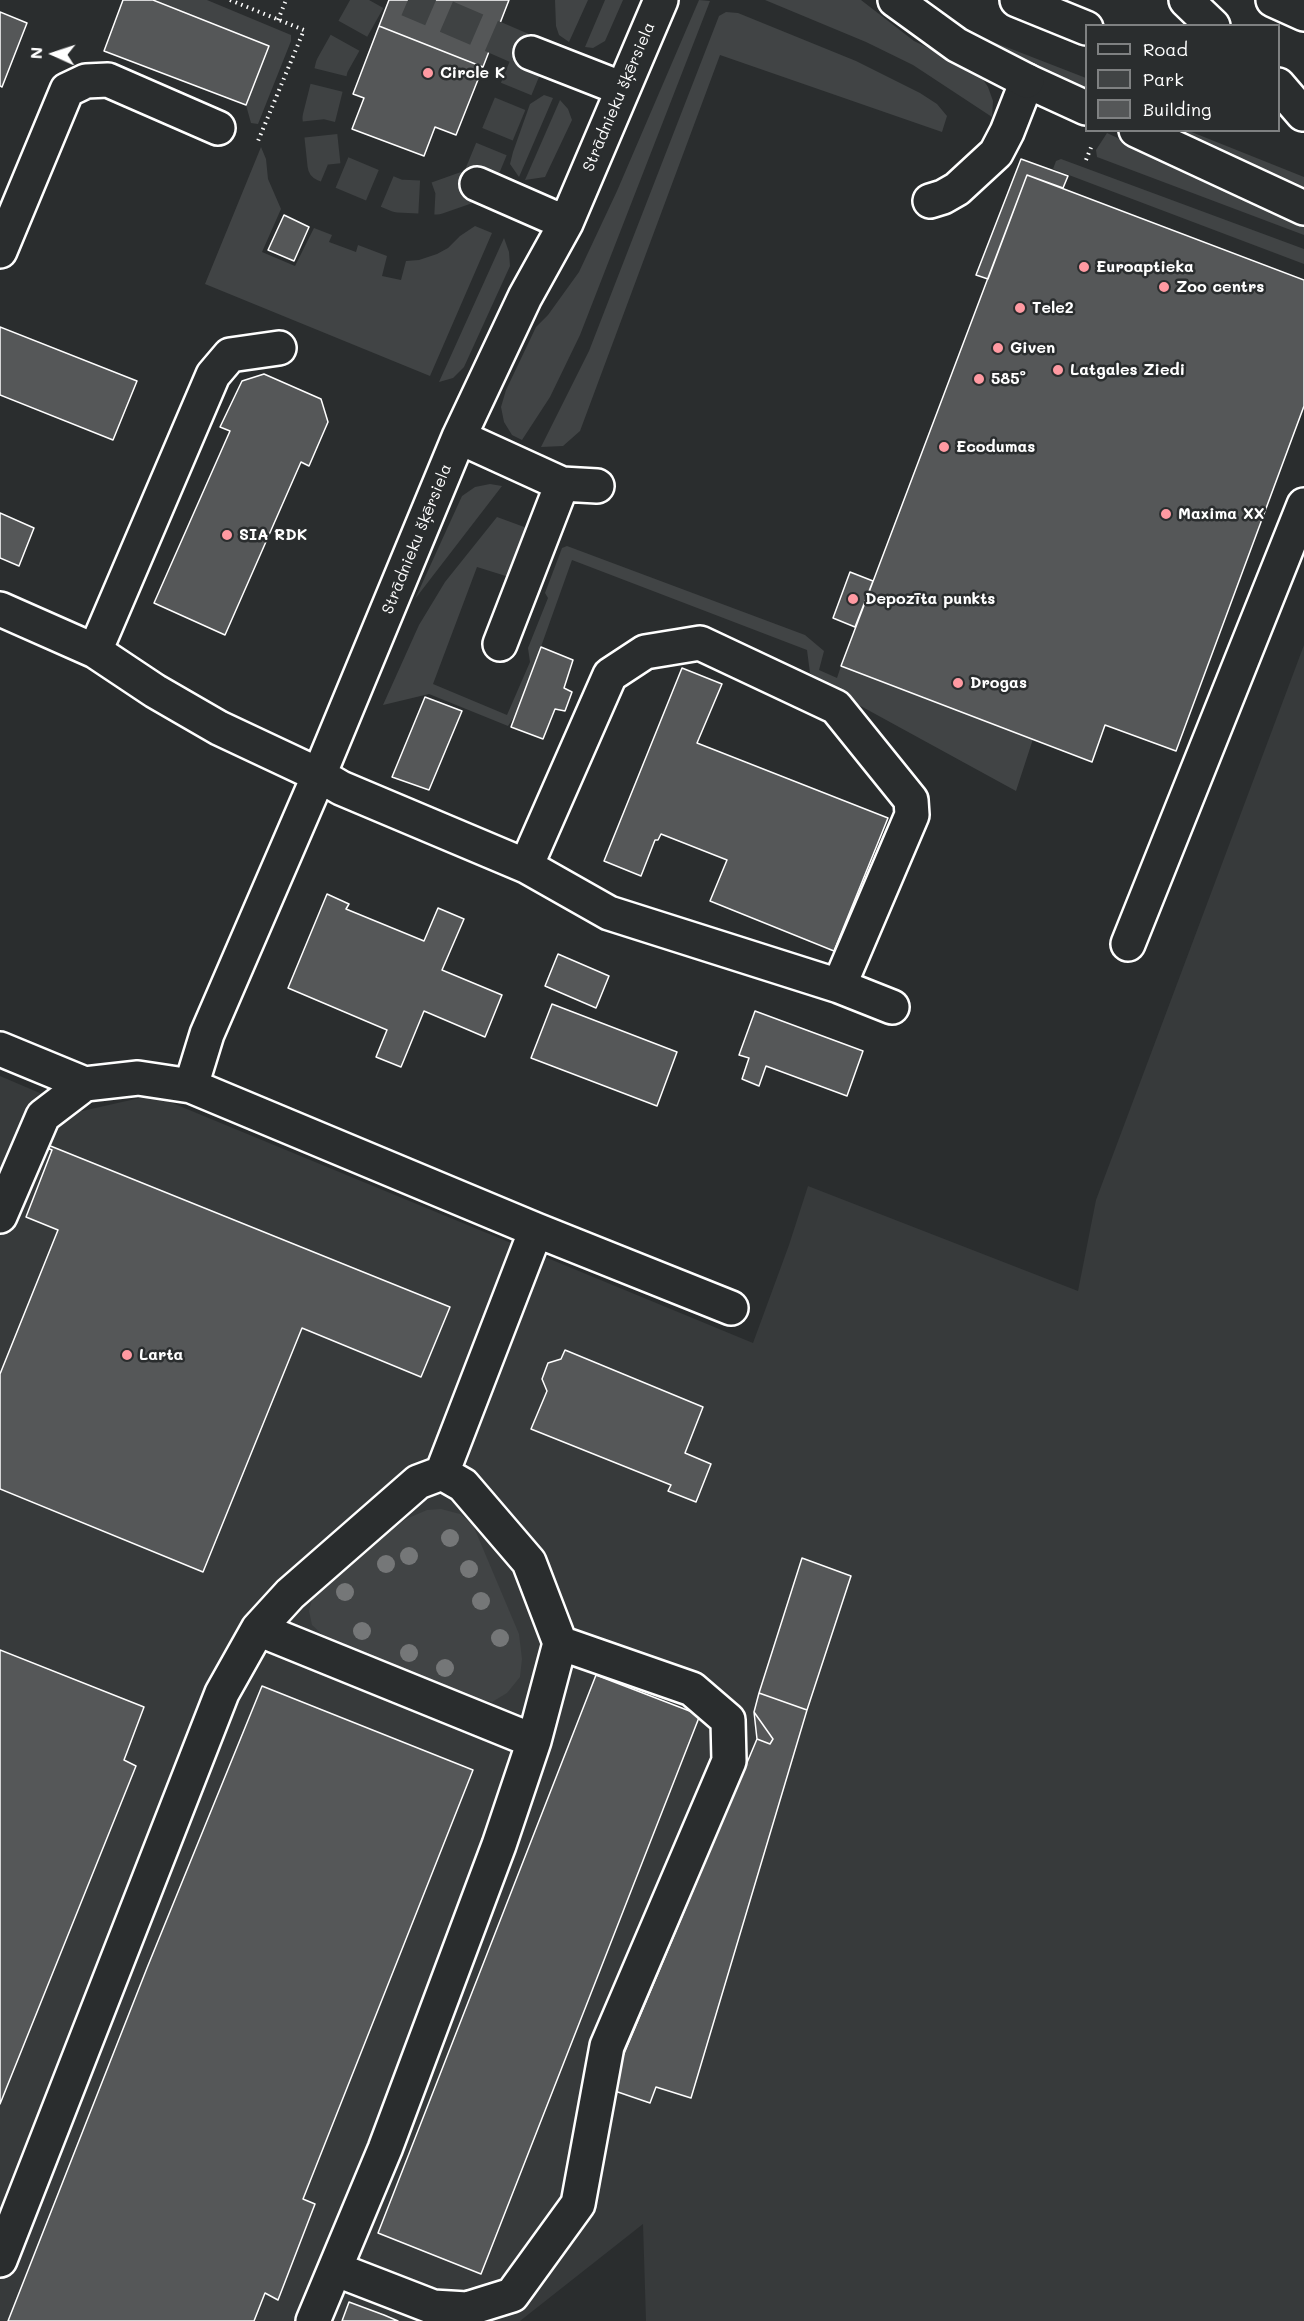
<!DOCTYPE html>
<meta charset="utf-8">
<style>
body{margin:0}
#map{position:relative;width:1304px;height:2321px;overflow:hidden;background:#2a2d2e;font-family:Mali,sans-serif}
canvas{display:block}
.legend{position:absolute;left:1085px;top:24px;width:195px;height:108px;box-sizing:border-box;background:#2a2d2e;border:2px solid #7f8182;margin:0;padding:8px 10px;list-style:none;font-size:18px;color:#fff}
.legend li{display:flex;align-items:center;gap:12px;height:30px}
.legend b{width:30px;border:2px solid #7f8182}
.north{position:absolute;left:24px;top:24px;width:60px;height:60px;-webkit-text-stroke:4px #2a2d2e;paint-order:stroke;rotate:273deg;font-size:16px;font-weight:700;line-height:24px;text-align:center;color:#fff}
.north::after{content:'';display:block;margin:auto;width:21px;height:27px;background:#fff;clip-path:polygon(50% 0,100% 100%,50% 72%,0 100%)}
</style>
<div id="map">
<canvas width="1304" height="2321"></canvas>
<ul class="legend">
<li><b style="height:8px;background:#2a2d2e"></b>Road</li>
<li><b style="height:16px;background:#414445"></b>Park</li>
<li><b style="height:16px;background:#555758"></b>Building</li>
</ul>
<div class="north">N</div>
</div>
<script>
const ctx = document.querySelector('canvas').getContext('2d');
ctx.lineJoin = 'round';
function paint(path, color) {
  ctx.fillStyle = color;
  ctx.fill(path, 'evenodd');
}
function shape(rows) {
  const path = new Path2D();
  for (const r of rows) {
    path.moveTo(r[0], r[1]);
    for (let i = 2; i < r.length; i += 2) path.lineTo(r[i], r[i + 1]);
  }
  return path;
}
function trace(path, color, width, dash) {
  ctx.strokeStyle = color;
  ctx.lineWidth = width;
  ctx.lineCap = dash ? 'butt' : 'round';
  ctx.setLineDash(dash || []);
  ctx.stroke(path);
}
function write(font, color, halo, rows, align = 'center') {
  ctx.font = font + ' Mali,sans-serif';
  ctx.lineWidth = 5;
  ctx.setLineDash([]);
  ctx.textBaseline = 'middle';
  ctx.strokeStyle = halo;
  ctx.fillStyle = color;
  for (const [text, x, y, turn = 0] of rows) {
    ctx.save();
    ctx.translate(x, y);
    ctx.rotate((+turn || 0) * Math.PI / 180);
    ctx.textAlign = isNaN(turn) ? turn : align;
    if (halo) ctx.strokeText(text, 0, 0);
    ctx.fillText(text, 0, 0);
    ctx.restore();
  }
}
paint(shape([
 [1304,645,1304,2321,646,2321,643,2224,520,2321,0,2321,0,1076,82,1111,153,1095,753,1343,789,1245,808,1186,1078,1291,1096,1200]
]), '#373a3b');
paint(shape([
 [153,0,207,0,291,35,291,41,258,124,251,123,246,105,269,46],
 [555,0,588,0,569,42,559,35,556,26],
 [605,0,623,0,605,41,593,48,585,47],
 [699,0,710,1,580,335,550,397,522,440,512,435,504,422,501,407,506,390,536,327,548,315,579,272,617,191],
 [765,0,861,0,914,41,978,72,988,87,993,101,992,117,913,65,866,42],
 [726,12,738,13,856,61,920,93,937,104,947,116,942,132,720,55,580,431,563,446,541,447,589,351,719,16],
 [983,38,1086,78,1086,93,982,41],
 [544,95,553,98,519,177,510,164,513,152,530,104],
 [560,100,568,109,572,120,545,177,525,180],
 [1163,131,1189,131,1304,177,1304,187],
 [1107,133,1304,225,1304,235,1097,157,1096,150],
 [261,147,266,159,268,179,281,209,262,252,295,266,314,228,332,235,329,242,356,252,358,245,387,256,382,276,401,280,406,261,419,260,437,254,448,248,460,236,475,226,492,233,430,376,205,284],
 [1061,159,1304,249,1304,264,1053,169,1056,161],
 [504,238,509,252,510,266,464,367,453,378,439,382],
 [490,484,502,486,415,599,462,496,475,487],
 [497,517,527,528,509,577,477,567,433,684,507,715,530,662,528,648,548,598,545,593,562,548,567,546,805,635,824,651,819,670,837,678,841,666,1033,739,1016,791,835,692,810,673,807,650,572,560,518,711,508,726,429,694,383,705,419,625,445,582],
 [441,1509,460,1514,473,1525,519,1634,522,1659,520,1677,507,1693,492,1702,475,1698,324,1636,312,1625,309,1611,312,1599,321,1585,406,1519,427,1510]
]), '#414445');
const building = shape([
 [123,0,153,0,269,46,246,105,104,51,123,0],
 [389,0,509,0,483,67,379,26,389,0],
 [0,12,27,23,2,87,0,86,0,12],
 [379,26,483,67,456,135,435,127,424,156,352,129,364,98,353,94,379,26],
 [1021,159,1068,176,1063,188,1027,175,988,279,976,275,1021,159],
 [1027,175,1304,280,1304,406,1176,751,1105,725,1092,762,841,666,1027,175],
 [284,215,309,227,294,261,268,250,284,215],
 [0,327,137,381,113,440,0,395,0,327],
 [264,374,321,399,328,422,309,466,301,462,225,635,154,603,230,431,220,427,242,381,264,374],
 [0,513,34,528,19,566,0,558,0,513],
 [850,572,873,581,855,627,833,618,850,572],
 [541,647,573,660,564,688,572,692,565,711,555,709,543,739,511,727,541,647],
 [682,668,722,684,697,743,888,818,834,951,710,901,727,860,661,834,658,840,655,840,641,876,604,861,682,668],
 [425,697,462,711,429,790,392,777,425,697],
 [327,894,349,904,346,909,424,941,438,908,464,919,442,970,502,995,485,1037,424,1011,401,1067,376,1057,387,1030,288,988,327,894],
 [558,954,609,976,596,1008,545,986,558,954],
 [552,1004,677,1052,657,1106,531,1058,552,1004],
 [755,1011,863,1051,847,1096,766,1066,759,1086,742,1079,749,1058,739,1055,755,1011],
 [48,1145,450,1307,421,1377,302,1328,203,1572,0,1489,0,1374,58,1230,26,1217,52,1150,47,1148,48,1145],
 [565,1350,703,1407,685,1453,711,1464,696,1502,668,1491,671,1485,531,1429,547,1391,542,1379,548,1363,561,1359,565,1350],
 [802,1558,851,1576,807,1710,759,1693,802,1558],
 [0,1650,144,1707,124,1760,136,1766,0,2104,0,1650],
 [596,1675,700,1715,481,2274,378,2233,596,1675],
 [262,1686,473,1770,303,2199,315,2204,278,2300,265,2293,254,2321,8,2321,147,1968,262,1686],
 [759,1693,807,1710,691,2098,656,2087,650,2103,609,2089,757,1739,770,1744,773,1739,754,1712,759,1693],
 [754,1712,773,1739,770,1744,757,1739,754,1712],
 [349,2302,384,2315,398,2321,342,2321,349,2302]
]);
paint(building, '#555758');
trace(building, '#fff', 1.5);
trace(shape([
 [369,0,332,66,319,118,324,165,398,196,437,198,477,184,531,53,408,0]
]), '#3f4243', 33, [33, 16]);
const minor = shape([
 [1273,0,1304,14],
 [531,53,623,89],
 [1136,130,1304,208],
 [477,184,566,223],
 [930,201,943,197,957,189,996,153,1007,132,1027,81,1086,108],
 [0,251,67,90,86,81,108,80,218,128],
 [459,437,562,484,597,486],
 [0,609,95,651,155,691,219,728,319,775,341,788,526,866,609,913,839,986,892,1007],
 [500,644,562,484],
 [95,651,213,375,230,355,279,348],
 [526,866,610,675,645,652,700,643,836,707,911,800,912,815,839,986],
 [1128,944,1304,505],
 [0,1049,85,1084],
 [191,1086,207,1034,319,775,459,437,525,297,566,223,661,0],
 [0,1216,43,1116,85,1084,138,1078,191,1086,536,1230,731,1308],
 [442,1473,536,1230],
 [258,1629,534,1741],
 [0,2260,222,1693,258,1629,290,1594,418,1482,442,1473,463,1485,529,1562,560,1643,534,1741,499,1845,385,2149,313,2321],
 [335,2269,433,2307,467,2309,512,2295,578,2204,607,2046,729,1761,728,1720,692,1689,560,1643]
]);
const major = shape([
 [895,0,957,45,1027,81],
 [1017,0,1086,28],
 [1186,0,1213,26],
 [1278,85,1303,114]
]);
trace(minor, '#fff', 38);
trace(major, '#fff', 38);
trace(shape([
 [230,0,304,30,258,141],
 [278,20,286,0],
 [1086,160,1092,145]
]), '#fff', 4, [1.5, 4.5]);
trace(minor, '#2a2d2e', 33);
trace(major, '#2a2d2e', 33);
ctx.fillStyle = '#757778';
for (const [x, y] of [
 [450,1538],
 [409,1556],
 [386,1564],
 [469,1569],
 [345,1592],
 [481,1601],
 [362,1631],
 [500,1638],
 [409,1653],
 [445,1668]
]) {
  ctx.beginPath();
  ctx.arc(x, y, 9, 0, 2 * Math.PI);
  ctx.fill();
}
for (const [x, y, r, color] of [
 [428,73,6,"#ff9aa2"],
 [1084,267,6,"#ff9aa2"],
 [1164,287,6,"#ff9aa2"],
 [1020,308,6,"#ff9aa2"],
 [998,348,6,"#ff9aa2"],
 [1058,370,6,"#ff9aa2"],
 [979,379,6,"#ff9aa2"],
 [944,447,6,"#ff9aa2"],
 [1166,514,6,"#ff9aa2"],
 [227,535,6,"#ff9aa2"],
 [853,599,6,"#ff9aa2"],
 [958,683,6,"#ff9aa2"],
 [127,1355,6,"#ff9aa2"]
]) {
  const dot = new Path2D();
  dot.arc(x, y, r, 0, 2 * Math.PI);
  ctx.fillStyle = color;
  ctx.fill(dot);
  trace(dot, '#2a2d2e', 2);
}
write('bold 16px', '#fff', '#2a2d2e', [
 ["Circle K",440,73],
 ["Euroaptieka",1096,267],
 ["Zoo centrs",1176,287],
 ["Tele2",1032,308],
 ["Given",1010,348],
 ["Latgales Ziedi",1070,370],
 ["585°",991,379],
 ["Ecodumas",956,447],
 ["Maxima XX",1178,514],
 ["SIA RDK",239,535],
 ["Depozīta punkts",865,599],
 ["Drogas",970,683],
 ["Larta",139,1355]
], 'left');
write('16px', '#fff', '#2a2d2e', [
 ["Strādnieku šķērsiela",619,97,-67],
 ["Strādnieku šķērsiela",417,539,-68]
]);
</script>
